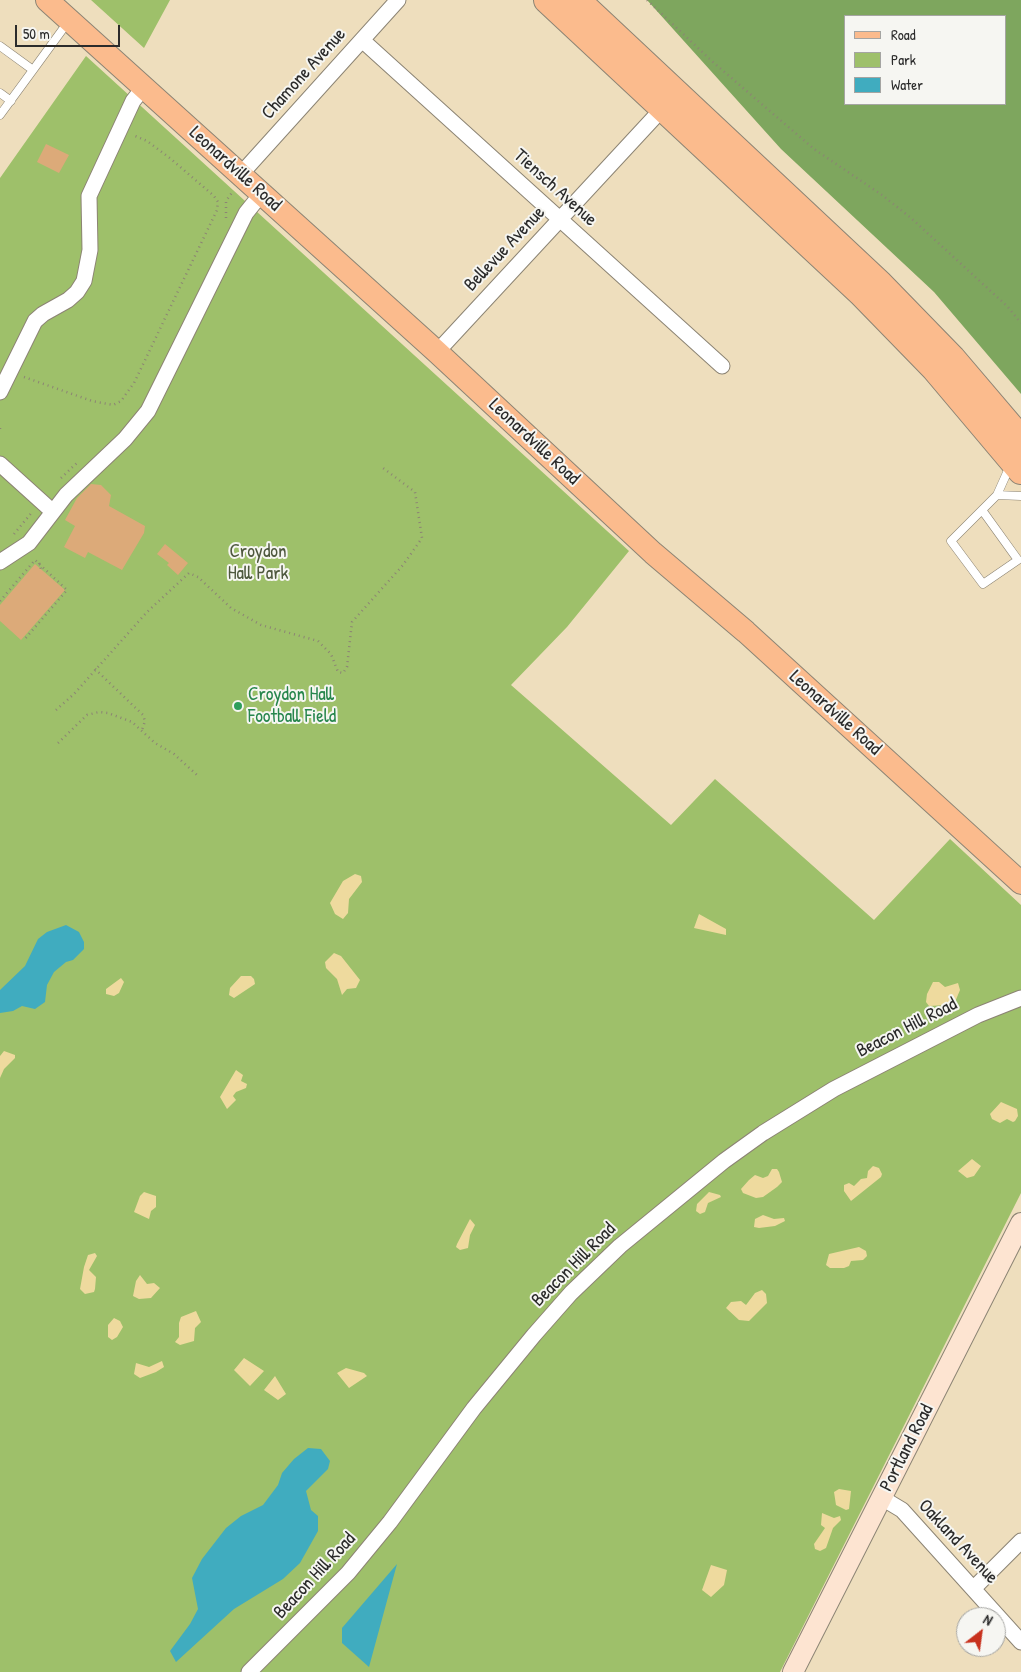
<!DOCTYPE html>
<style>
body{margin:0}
#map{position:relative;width:1021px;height:1672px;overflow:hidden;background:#eedebd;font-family:"Patrick Hand",sans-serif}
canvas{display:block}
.legend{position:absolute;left:844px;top:15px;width:162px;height:90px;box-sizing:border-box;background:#f6f6f2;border:1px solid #a5a5a2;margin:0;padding:6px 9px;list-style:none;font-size:15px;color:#2b2b2b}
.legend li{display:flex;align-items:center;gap:10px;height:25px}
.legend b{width:25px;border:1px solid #a5a5a2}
.north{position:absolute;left:956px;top:1607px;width:50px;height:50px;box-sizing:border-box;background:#f6f6f2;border:1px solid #a5a5a2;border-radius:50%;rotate:30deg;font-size:14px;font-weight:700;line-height:20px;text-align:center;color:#2b2b2b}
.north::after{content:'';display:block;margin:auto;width:18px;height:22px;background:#c8321e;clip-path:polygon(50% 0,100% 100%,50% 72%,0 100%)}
.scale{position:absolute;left:15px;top:25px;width:105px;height:22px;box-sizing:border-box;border:2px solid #2b2b2b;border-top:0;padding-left:6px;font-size:15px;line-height:18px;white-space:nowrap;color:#2b2b2b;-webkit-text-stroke:4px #f6f6f2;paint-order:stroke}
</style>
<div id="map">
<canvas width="1021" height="1672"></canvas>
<ul class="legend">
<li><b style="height:6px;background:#fbbb8d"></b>Road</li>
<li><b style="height:14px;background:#9ec06a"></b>Park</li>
<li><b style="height:14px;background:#40acbf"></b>Water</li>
</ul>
<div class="north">N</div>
<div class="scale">50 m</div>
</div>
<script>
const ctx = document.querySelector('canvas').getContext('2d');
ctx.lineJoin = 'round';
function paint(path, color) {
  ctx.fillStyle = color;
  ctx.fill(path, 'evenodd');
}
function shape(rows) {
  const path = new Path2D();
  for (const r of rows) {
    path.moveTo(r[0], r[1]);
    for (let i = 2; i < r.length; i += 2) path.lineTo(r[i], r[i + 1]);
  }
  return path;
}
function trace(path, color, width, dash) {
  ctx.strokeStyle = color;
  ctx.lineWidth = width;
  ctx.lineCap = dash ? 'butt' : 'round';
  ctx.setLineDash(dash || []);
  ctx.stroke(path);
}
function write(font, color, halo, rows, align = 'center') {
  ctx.font = font + ' "Patrick Hand",sans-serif';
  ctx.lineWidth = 4;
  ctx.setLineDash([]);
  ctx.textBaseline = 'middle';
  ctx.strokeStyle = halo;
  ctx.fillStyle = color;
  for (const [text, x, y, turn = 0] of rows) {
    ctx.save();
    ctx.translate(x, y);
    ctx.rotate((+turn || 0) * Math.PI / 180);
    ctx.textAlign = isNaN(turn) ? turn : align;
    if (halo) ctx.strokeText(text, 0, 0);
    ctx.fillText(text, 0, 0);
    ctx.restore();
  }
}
paint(shape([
 [91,0,170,0,144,48],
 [86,56,629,551,567,627,511,685,671,825,715,779,874,920,950,839,1021,905,1021,1193,780,1672,0,1672,0,178]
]), '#9ec06a');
paint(shape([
 [647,0,1021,0,1021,394,934,292,781,149],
 [845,16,1005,16,1005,104,845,104]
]), '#7ea65e');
paint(shape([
 [355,874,361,876,362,882,349,899,348,913,343,919,335,914,330,903,343,881],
 [699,914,726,929,726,935,694,928],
 [334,953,341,956,360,980,356,988,347,989,342,995,337,979,326,968,325,962],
 [241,976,251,976,254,979,255,984,234,998,229,995,230,988],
 [121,978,124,982,119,993,114,996,106,994,106,989],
 [933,982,939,982,945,987,958,983,960,990,955,1002,948,1005,929,1006,926,1002,927,994],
 [4,1051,15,1055,15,1058,4,1069,0,1078,0,1056],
 [236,1070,243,1075,241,1081,247,1084,246,1088,236,1092,233,1096,236,1100,227,1109,220,1097],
 [1001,1102,1017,1109,1018,1116,1015,1121,1013,1122,1007,1119,1000,1123,992,1119,990,1114],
 [972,1159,981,1166,974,1176,967,1178,958,1171],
 [873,1166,879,1168,882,1174,881,1177,851,1201,844,1191,844,1185,849,1183,854,1186,861,1179,867,1178,868,1171],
 [772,1169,777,1169,779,1172,782,1182,777,1187,763,1197,756,1198,743,1193,741,1189,749,1180,755,1175,763,1178,768,1176],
 [144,1192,156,1196,156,1207,151,1211,149,1219,134,1212,140,1196],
 [709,1192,720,1195,721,1197,708,1203,705,1212,700,1214,696,1211,697,1204],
 [763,1215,774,1219,784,1218,785,1221,775,1226,759,1228,754,1227,755,1219],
 [470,1219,475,1225,470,1235,468,1248,460,1250,456,1247,457,1244],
 [859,1247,866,1251,867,1256,863,1260,851,1261,849,1266,844,1268,830,1268,826,1265,829,1254],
 [95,1253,97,1256,89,1270,96,1277,95,1289,94,1292,85,1294,80,1289,84,1267,88,1255],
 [140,1275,147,1284,154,1283,160,1288,151,1298,139,1299,133,1296,136,1281],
 [762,1290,766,1294,767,1303,749,1321,739,1320,726,1308,731,1302,741,1301,746,1305,755,1293],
 [196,1311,201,1322,195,1328,194,1341,180,1345,175,1342,179,1337,179,1323,181,1317],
 [114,1318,120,1321,123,1327,117,1337,112,1340,108,1337,108,1325],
 [244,1358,264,1371,250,1386,234,1370],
 [162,1361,164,1367,156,1372,140,1378,134,1374,136,1363,149,1367],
 [346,1368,364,1373,367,1376,349,1388,337,1373],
 [275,1376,286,1394,278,1400,264,1390],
 [839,1489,851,1491,849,1509,846,1510,836,1505,834,1492],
 [822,1513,834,1518,840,1516,841,1520,833,1528,826,1548,820,1551,815,1549,814,1544,825,1528,821,1525],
 [711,1565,727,1570,724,1585,711,1597,702,1590]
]), '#eeda9e');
paint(shape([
 [66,925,79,932,84,942,84,949,73,960,66,962,54,972,47,985,45,1002,35,1009,22,1006,13,1011,0,1013,0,990,25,966,38,939,47,932],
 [308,1448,321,1449,330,1461,328,1469,306,1491,311,1510,318,1516,318,1531,300,1563,283,1579,234,1609,176,1662,170,1651,190,1624,198,1609,192,1578,202,1559,226,1528,241,1516,263,1505,278,1485,282,1473,294,1459],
 [397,1564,369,1667,342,1643,342,1628]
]), '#40acbf');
paint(shape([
 [46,144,69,155,59,173,37,162],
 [91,484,101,485,111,495,109,506,145,526,144,533,122,570,88,552,85,558,64,547,75,526,65,520,77,498],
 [165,544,188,563,178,575,167,565,169,563,157,554],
 [35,564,65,590,21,640,0,621,0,605]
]), '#dcaa79');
const lane = shape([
 [0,46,33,70,68,22],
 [0,93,11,101],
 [0,115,33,70],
 [1010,466,997,495,1021,496],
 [982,510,1018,560,983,584,951,541,997,495]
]);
const street = shape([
 [362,40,722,366],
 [241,174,398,0],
 [437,352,663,108],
 [0,392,35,321,43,314,68,300,77,292,84,281,90,250,89,196,133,101,144,87],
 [0,464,52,511],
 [0,562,29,543,66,495,125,439,148,411,246,213,262,193],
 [882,1498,902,1510,1021,1642],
 [974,1588,1021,1541],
 [249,1672,348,1573,390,1522,474,1408,534,1335,571,1293,620,1246,724,1161,763,1133,834,1089,978,1015,1021,998]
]);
const secondary = shape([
 [793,1672,1021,1223]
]);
const primary = shape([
 [47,0,437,352,653,553,746,632,1021,883]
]);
const highway = shape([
 [547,0,861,293,935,369,1021,471],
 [577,0,880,284,952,358,1021,439]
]);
trace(lane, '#8c8474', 9);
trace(street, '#8c8474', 17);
trace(secondary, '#8c8474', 22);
trace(primary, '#8c8474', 24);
trace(highway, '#8c8474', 28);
trace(shape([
 [647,0,714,63,814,149,882,195,911,218,1007,306,1021,323],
 [226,218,226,201,233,191],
 [24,377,92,401,113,405,121,401,134,383,217,210,218,202,214,196,171,159,147,141,133,135],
 [0,428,0,432],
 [61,478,79,461],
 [14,534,33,511],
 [39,563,41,569],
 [0,601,35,560,67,590,24,640],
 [95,669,143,715,145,721,142,730],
 [56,710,74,694,147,612,189,573,198,577,231,608,261,625,318,641,331,654,338,672,343,673,347,667,352,622,403,565,422,538,415,492,383,468],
 [58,743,87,715,99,712,108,713,132,722,155,743,174,754,197,775]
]), '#8c8474', 2.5, [1, 4]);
trace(lane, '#fff', 8);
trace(street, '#fff', 15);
trace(secondary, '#fde4d1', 20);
trace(primary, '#fbbb8d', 22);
trace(highway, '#fbbb8d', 26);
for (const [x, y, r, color] of [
 [238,706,5,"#2e9e5b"]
]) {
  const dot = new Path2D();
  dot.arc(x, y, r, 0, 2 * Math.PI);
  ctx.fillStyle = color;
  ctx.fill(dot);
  trace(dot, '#f6f6f2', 2);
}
write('19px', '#2b2b2b', '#f6f6f2', [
 ["Chamone Avenue",304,74,-48],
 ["Leonardville Road",235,169,42],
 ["Tiensch Avenue",555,188,42],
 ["Bellevue Avenue",505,249,-47],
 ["Leonardville Road",534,442,43],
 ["Leonardville Road",835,713,42],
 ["Beacon Hill Road",907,1028,-27],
 ["Beacon Hill Road",574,1265,-45],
 ["Portland Road",907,1448,-63],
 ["Oakland Avenue",958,1542,47],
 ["Beacon Hill Road",315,1576,-47]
]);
write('19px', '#4e583e', '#f6f6f2', [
 ["Croydon",258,552],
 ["Hall Park",258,574]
]);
write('19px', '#27864d', '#f6f6f2', [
 ["Croydon Hall",248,695],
 ["Football Field",248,717]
], 'left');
</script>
